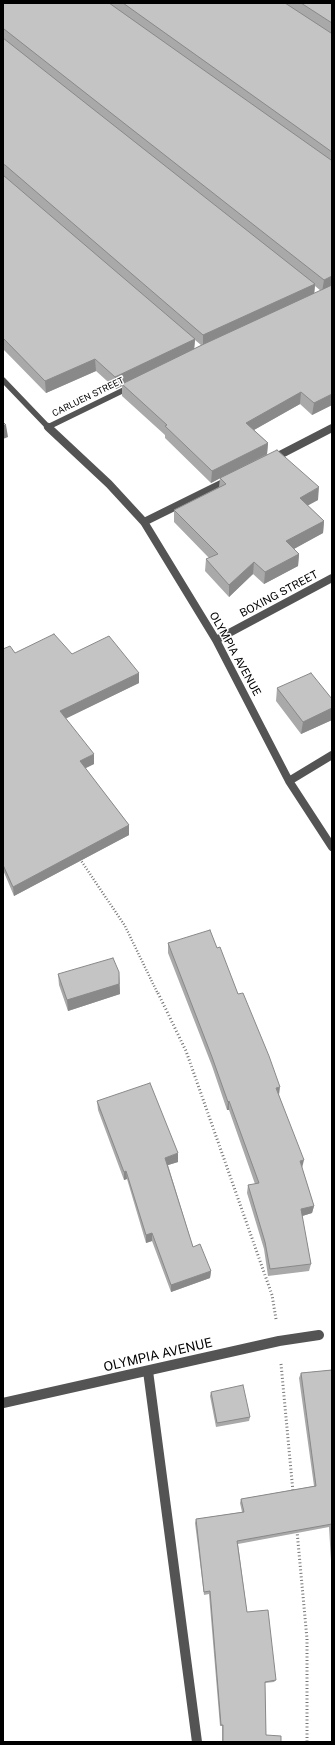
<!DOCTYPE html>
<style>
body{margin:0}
#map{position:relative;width:335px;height:1745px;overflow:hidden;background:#fff;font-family:"Public Sans",sans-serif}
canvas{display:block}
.frame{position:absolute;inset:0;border:4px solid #000;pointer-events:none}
</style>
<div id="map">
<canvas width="335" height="1745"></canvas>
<div class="frame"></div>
</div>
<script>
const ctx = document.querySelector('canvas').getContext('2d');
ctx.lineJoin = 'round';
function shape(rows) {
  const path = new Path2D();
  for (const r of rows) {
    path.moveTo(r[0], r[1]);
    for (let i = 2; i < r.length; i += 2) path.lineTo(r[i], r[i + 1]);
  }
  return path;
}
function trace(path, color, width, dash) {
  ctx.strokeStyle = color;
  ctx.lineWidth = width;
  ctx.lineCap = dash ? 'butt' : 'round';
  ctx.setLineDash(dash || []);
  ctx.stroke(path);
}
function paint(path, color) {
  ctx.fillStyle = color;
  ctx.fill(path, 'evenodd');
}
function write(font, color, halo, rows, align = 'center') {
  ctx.font = font + ' "Public Sans",sans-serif';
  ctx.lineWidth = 3;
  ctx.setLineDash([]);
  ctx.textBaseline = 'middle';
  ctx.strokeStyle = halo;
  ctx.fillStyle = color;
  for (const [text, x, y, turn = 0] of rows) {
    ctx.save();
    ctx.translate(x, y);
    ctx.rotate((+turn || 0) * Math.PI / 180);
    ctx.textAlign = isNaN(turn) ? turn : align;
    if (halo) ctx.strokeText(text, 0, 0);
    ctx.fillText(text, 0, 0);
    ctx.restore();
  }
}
trace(shape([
 [80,859,125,926,158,994]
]), '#767676', 2.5, [1, 2]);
trace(shape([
 [158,993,186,1051,272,1295,276,1319],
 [281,1364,293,1492],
 [297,1531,307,1639,307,1742]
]), '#767676', 3, [1, 2.5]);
trace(shape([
 [3,380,49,428],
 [48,427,130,387]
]), '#545454', 5.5);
trace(shape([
 [48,427,109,484,144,522,216,640,289,781,332,847],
 [272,459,332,428],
 [144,522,229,480],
 [216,640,332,578],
 [289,781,332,755]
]), '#545454', 8);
trace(shape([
 [148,1371,197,1742],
 [3,1403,279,1341,319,1335]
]), '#545454', 10);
paint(shape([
 [3,3,332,3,332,405,312,415,300,404,254,430,268,443,267,454,318,500,307,505,324,521,323,533,293,549,299,554,298,566,264,584,253,574,229,597,205,571,206,559,209,558,174,522,174,510,219,487,220,478,211,483,165,438,165,435,122,396,122,386,116,389,96,371,46,393,3,349],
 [315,286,321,291,314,294],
 [195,340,201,345,194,349],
 [3,649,15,653,72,654,139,673,139,683,66,718,94,764,85,768,129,825,129,835,14,896,3,870],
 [277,688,332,699,332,720,301,734,276,701],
 [168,943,217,948,238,994,279,1095,314,1206,312,1213,302,1216,311,1264,309,1271,268,1276,264,1249,247,1193,248,1185,255,1184,229,1110,227,1110,212,1066,168,953],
 [119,972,120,994,68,1011,59,985,58,974],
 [97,1101,178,1162,168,1165,193,1247,211,1271,210,1278,171,1292,152,1241,146,1243,127,1179,124,1180,98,1110],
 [332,1370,332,1578,329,1527,238,1544,247,1612,276,1680,274,1682,265,1683,266,1735,281,1742,222,1742,222,1726,220,1726,209,1594,204,1595,195,1523,196,1519,242,1512,240,1503,241,1499,314,1486,299,1378,301,1373],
 [211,1392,250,1417,249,1421,216,1427,210,1396],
 [332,1666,332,1726,331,1710]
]), '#a9a9a9');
paint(shape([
 [332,276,332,288,322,292,324,280],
 [315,284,314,296,203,347,203,335],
 [195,339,194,351,122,384,122,386,116,389,115,377],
 [95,359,96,371,46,393,45,381],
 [301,392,300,404,245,435,246,423],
 [332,394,332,405,312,415,314,403],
 [6,425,8,437,3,439,3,426],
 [268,443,267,454,211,483,212,471],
 [319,487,318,500,298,511,300,498],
 [324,521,323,533,285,554,286,541],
 [299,554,298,566,264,584,265,572],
 [254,562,253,574,229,597,229,585],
 [139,673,139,683,61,721,60,711],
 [332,708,332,720,301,734,303,722],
 [94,754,94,764,80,771,80,761],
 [129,825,129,835,14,896,13,887],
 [119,972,120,994,68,1011,67,1000],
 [280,1087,279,1095,276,1088],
 [229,1101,229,1110,227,1110,228,1102],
 [178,1153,178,1162,165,1166,165,1158],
 [304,1160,302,1168,300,1161],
 [126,1171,127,1179,124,1180,124,1172],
 [314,1206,312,1213,299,1217,301,1209],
 [152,1233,152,1241,146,1243,146,1235],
 [211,1271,210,1278,171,1292,171,1285]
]), '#898989');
const building = shape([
 [3,3,109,3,331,160,332,160,332,276,324,280,4,29,3,28,3,3],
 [123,3,285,3,331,33,332,33,332,152,123,3],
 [301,3,332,3,332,23,301,3],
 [3,38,315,284,203,335,5,165,3,164,3,38],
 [3,175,195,339,115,377,95,359,45,381,3,338,3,175],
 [332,285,332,394,314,403,301,392,246,423,268,443,212,471,165,426,167,425,122,384,204,344,332,285],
 [3,422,6,425,3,426,3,422],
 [277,450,319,487,300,498,324,521,286,541,299,554,265,572,254,562,229,585,206,559,218,554,174,510,226,484,220,478,277,450],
 [54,634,72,654,109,636,139,673,60,711,94,754,80,761,129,825,13,887,3,865,3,649,10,646,15,653,54,634],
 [311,673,332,699,332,708,303,722,277,688,311,673],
 [210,930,217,948,220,947,238,994,243,993,269,1056,280,1087,276,1088,304,1160,300,1161,314,1206,301,1209,311,1264,270,1269,265,1242,248,1185,259,1183,229,1101,228,1102,212,1057,168,943,210,930],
 [113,958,119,972,119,984,67,1000,58,974,113,958],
 [150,1083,178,1153,165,1158,193,1247,200,1244,211,1271,171,1285,152,1233,146,1235,126,1171,124,1172,97,1101,150,1083],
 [332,1370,332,1528,332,1524,237,1541,247,1612,268,1610,276,1680,265,1682,266,1735,281,1736,281,1742,223,1742,223,1725,221,1725,210,1591,204,1592,196,1519,244,1512,241,1499,316,1486,301,1373,332,1370],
 [243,1385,250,1417,217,1423,211,1392,243,1385]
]);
paint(building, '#c4c4c4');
trace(building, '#898989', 1);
write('9px', '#000', '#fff', [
 ["CARLUEN STREET",88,397,-26]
]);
write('11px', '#000', '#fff', [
 ["BOXING STREET",279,594,-28],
 ["OLYMPIA AVENUE",235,654,61]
]);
write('13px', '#000', '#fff', [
 ["OLYMPIA AVENUE",158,1355,-13]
]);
</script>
